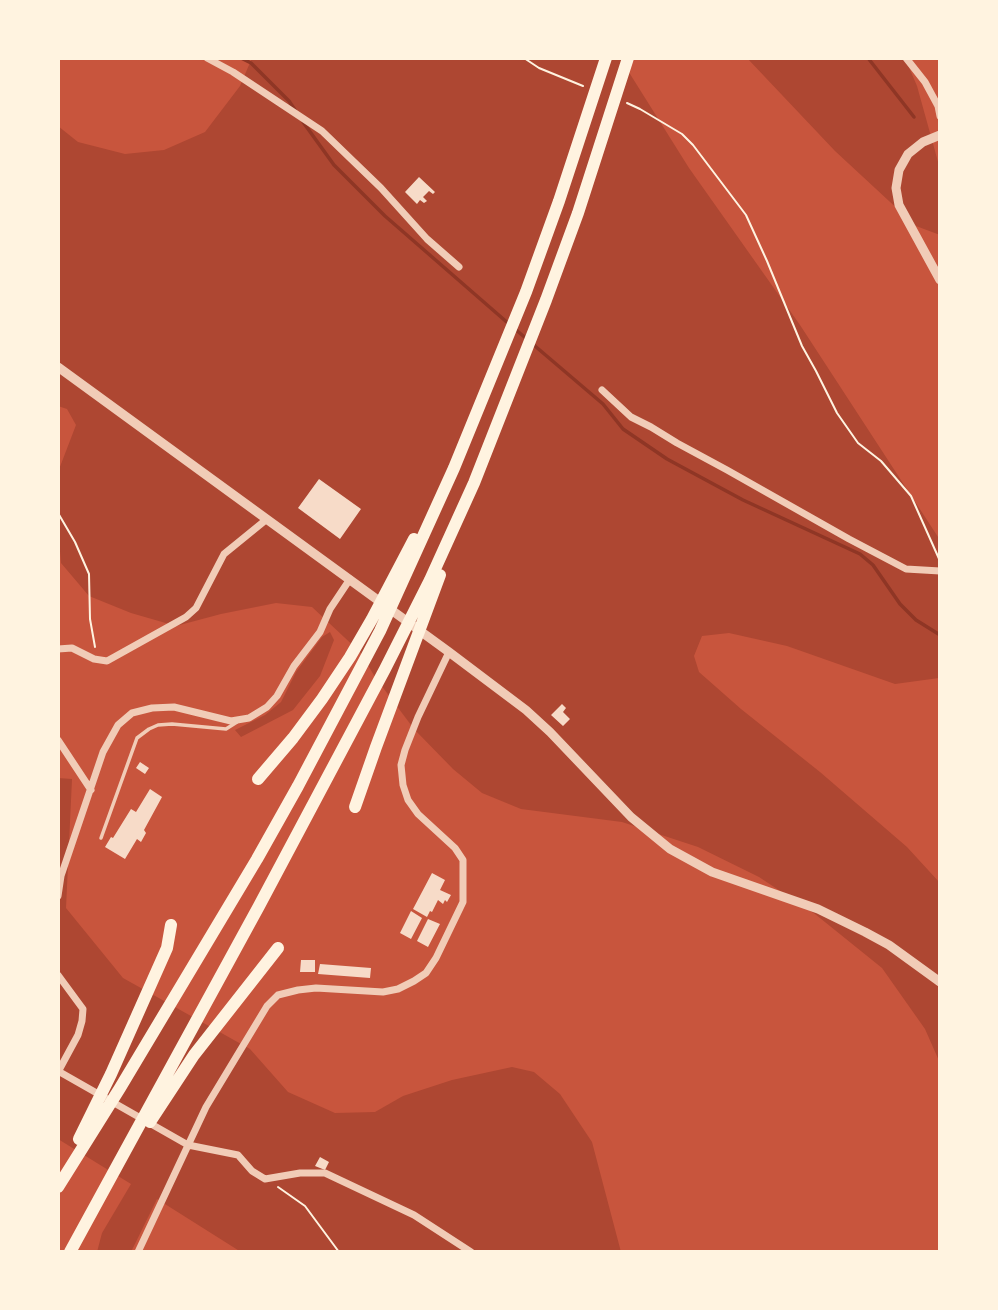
<!DOCTYPE html>
<style>
body{margin:0}
#map{position:relative;width:998px;height:1310px;overflow:hidden;background:#c8553d;font-family:Poppins,sans-serif}
canvas{display:block}
.frame{position:absolute;inset:0;border:60px solid #fff3e0;pointer-events:none}
</style>
<div id="map">
<canvas width="998" height="1310"></canvas>
<div class="frame"></div>
</div>
<script>
const ctx = document.querySelector('canvas').getContext('2d');
ctx.lineJoin = 'round';
function paint(path, color) {
  ctx.fillStyle = color;
  ctx.fill(path, 'evenodd');
}
function shape(rows) {
  const path = new Path2D();
  for (const r of rows) {
    path.moveTo(r[0], r[1]);
    for (let i = 2; i < r.length; i += 2) path.lineTo(r[i], r[i + 1]);
  }
  return path;
}
function trace(path, color, width, dash) {
  ctx.strokeStyle = color;
  ctx.lineWidth = width;
  ctx.lineCap = dash ? 'butt' : 'round';
  ctx.setLineDash(dash || []);
  ctx.stroke(path);
}
paint(shape([
 [252,58,620,58,689,168,800,325,940,540,940,677,939,678,895,684,787,646,729,633,702,636,694,656,699,672,741,709,820,772,907,847,940,883,940,1063,925,1029,882,968,815,914,759,877,698,847,622,822,521,809,482,793,453,769,414,729,375,677,360,652,312,607,276,603,221,614,176,626,131,613,89,596,61,563,58,528,58,472,76,425,67,409,58,406,58,126,78,142,125,154,164,150,205,132,240,86],
 [747,58,905,58,917,86,940,169,940,235,916,226,835,151],
 [330,632,334,640,320,676,293,710,241,737,235,730,265,715,281,702,296,672,322,637],
 [58,778,72,779,66,908,123,978,250,1049,288,1092,335,1113,375,1112,403,1096,452,1080,512,1067,534,1072,560,1094,592,1142,621,1252,241,1252,157,1199,131,1252,97,1252,102,1233,131,1184,58,1139]
]), '#ae4732');
trace(shape([
 [241,58,251,63,289,101,295,110],
 [868,58,914,117],
 [303,122,334,165,385,216,509,324],
 [515,329,603,404,623,429,667,459,743,500,860,554,873,565,900,604,916,620,940,635]
]), '#8f3625', 3.5);
paint(shape([
 [419,177,435,192,433,194,429,191,423,197,427,201,424,203,420,200,417,204,405,192],
 [319,479,361,509,340,539,298,508],
 [562,704,566,708,563,712,570,719,563,726,551,715],
 [140,762,149,768,145,774,136,768],
 [150,789,162,797,144,830,146,833,141,842,137,839,125,859,105,847,111,837,113,838,131,809,136,812],
 [432,873,445,880,440,890,451,895,447,902,445,900,443,904,438,900,432,912,430,911,427,917,413,909],
 [411,911,422,918,411,939,400,933],
 [428,919,440,924,428,947,417,941],
 [301,960,315,960,315,972,300,972],
 [320,964,371,968,370,978,318,974],
 [320,1157,329,1162,325,1170,315,1166]
]), '#f7dbc8');
trace(shape([
 [524,58,539,68,583,86],
 [627,103,640,109,682,134,693,145,746,215,767,261,802,346,816,371,837,413,858,443,881,461,911,496,940,561],
 [58,513,75,542,89,574,90,619,95,647],
 [278,1187,305,1206,339,1252]
]), '#fff3e0', 2);
trace(shape([
 [101,838,137,738,149,729,158,725,172,724,226,729,237,722]
]), '#f1ccb7', 3.5);
trace(shape([
 [207,58,233,72,322,131,381,188,427,239,459,267],
 [906,58,925,82,938,106,940,116],
 [602,390,631,417,651,427,677,443,727,470,849,539,906,569,940,571],
 [58,649,72,648,94,659,107,661,186,617,196,608,224,554,267,519],
 [58,740,91,790],
 [58,896,61,876,103,752,118,725,132,713,152,708,174,707,231,721,249,718,267,707,277,696,294,666,320,632,330,609,350,579],
 [58,975,83,1009,82,1021,78,1035,58,1072],
 [58,1071,188,1145,238,1155,252,1171,265,1179,300,1173,325,1173,414,1215,471,1252],
 [138,1252,206,1107,267,1006,278,995,298,990,316,988,383,992,398,989,414,981,426,973,436,958,463,902,463,860,455,848,418,814,408,800,403,785,401,765,405,750,418,717,449,652]
]), '#f1ccb7', 7);
trace(shape([
 [940,135,923,142,908,154,899,170,896,188,899,205,940,280],
 [58,367,449,652,526,710,550,732,631,817,670,849,712,872,818,909,865,932,889,945,940,982]
]), '#f1ccb7', 9);
trace(shape([
 [258,779,293,738,322,699,350,657,372,619,414,539],
 [355,807,376,747,440,575],
 [150,1122,194,1055,278,948],
 [79,1139,111,1074,167,948,171,925],
 [58,1187,120,1088,257,859,298,786,380,631,454,468,526,292,559,201,606,58],
 [70,1252,259,906,385,669,430,580,474,483,546,300,578,213,628,58]
]), '#fff3e0', 12);
</script>
